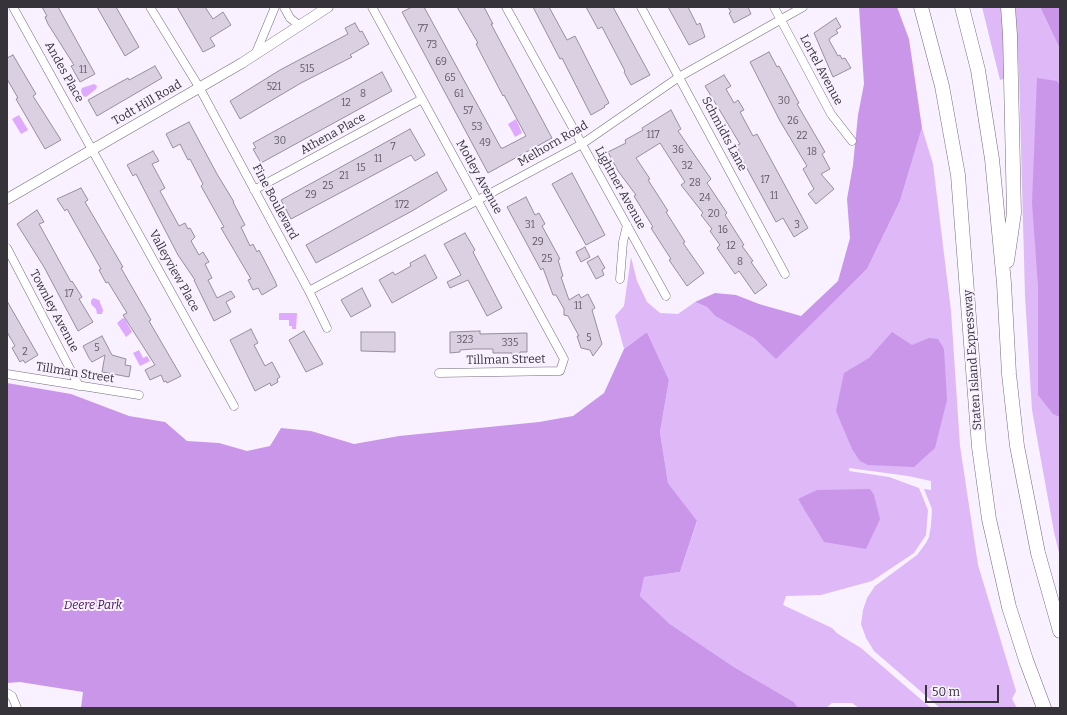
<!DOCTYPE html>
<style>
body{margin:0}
#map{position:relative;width:1067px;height:715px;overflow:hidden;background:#f9f1ff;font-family:Bitter,serif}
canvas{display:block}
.frame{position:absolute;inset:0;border:8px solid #37333a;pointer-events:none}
.scale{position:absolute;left:925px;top:685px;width:74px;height:18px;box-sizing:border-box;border:2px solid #37333a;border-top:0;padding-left:5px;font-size:12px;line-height:14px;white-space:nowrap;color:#37333a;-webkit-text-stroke:3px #f9f1ff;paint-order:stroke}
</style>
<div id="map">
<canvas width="1067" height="715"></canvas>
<div class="frame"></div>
<div class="scale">50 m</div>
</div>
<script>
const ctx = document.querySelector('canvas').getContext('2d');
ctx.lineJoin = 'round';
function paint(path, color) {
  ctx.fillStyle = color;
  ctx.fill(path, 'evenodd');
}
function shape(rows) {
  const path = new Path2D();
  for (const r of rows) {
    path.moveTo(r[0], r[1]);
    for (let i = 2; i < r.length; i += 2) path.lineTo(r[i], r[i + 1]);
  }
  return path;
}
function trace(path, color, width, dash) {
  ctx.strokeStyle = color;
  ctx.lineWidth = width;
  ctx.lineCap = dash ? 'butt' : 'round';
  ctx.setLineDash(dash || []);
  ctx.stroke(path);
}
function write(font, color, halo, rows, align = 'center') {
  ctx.font = font + ' Bitter,serif';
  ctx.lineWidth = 4;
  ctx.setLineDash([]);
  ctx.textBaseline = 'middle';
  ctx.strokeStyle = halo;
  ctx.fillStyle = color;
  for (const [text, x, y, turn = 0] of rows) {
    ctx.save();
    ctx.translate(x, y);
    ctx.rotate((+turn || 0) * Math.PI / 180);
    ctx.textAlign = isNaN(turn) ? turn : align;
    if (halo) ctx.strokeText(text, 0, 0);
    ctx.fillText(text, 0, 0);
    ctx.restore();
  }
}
paint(shape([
 [982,7,1002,7,1006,78,1000,80],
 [1014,7,1040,7,1060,49,1060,557,1054,532,1032,410,1025,296,1019,72],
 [922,128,933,164,951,311,960,446,978,565,1016,691,1012,699,1017,708,940,708,874,651,866,638,861,624,863,610,867,598,875,586,917,555,926,543,929,537,931,525,932,509,924,489,931,490,931,481,908,476,849,468,849,471,889,477,919,488,928,510,926,535,914,553,872,581,821,595,786,596,783,605,832,628,838,634,861,648,931,708,859,708,852,703,832,703,826,708,798,708,794,702,734,667,670,624,640,596,643,577,680,572,697,522,668,483,660,432,669,380,647,332,624,349,615,316,624,306,631,257,637,281,647,302,660,313,678,314,695,302,707,307,715,316,755,338,776,358,867,269,900,201],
 [874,495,806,510,798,499]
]), '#deb8f7');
paint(shape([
 [859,7,897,7,909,39,922,128,900,201,867,269,776,359,754,338,715,316,707,307,695,302,715,293,736,295,759,304,801,316,838,281,850,238,847,199,853,165,858,115,864,84],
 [1040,7,1060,7,1060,49],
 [1037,78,1057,81,1060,86,1060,417,1053,414,1038,395,1038,286,1032,203],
 [647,332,669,380,660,432,668,483,697,521,680,572,644,577,640,596,670,624,734,667,794,702,798,708,81,708,83,692,20,682,7,683,7,383,71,394,129,416,165,422,187,441,219,443,247,451,270,446,281,428,311,431,354,444,399,436,539,422,573,416,604,393,624,349],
 [892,332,912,345,929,338,938,339,944,349,947,400,935,448,914,467,868,465,860,461,852,449,836,411,844,373,869,358],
 [870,489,874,495,880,519,866,549,824,542,798,499,817,490]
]), '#ca96ea');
paint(shape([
 [94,84,97,86,96,89,86,97,83,96,81,91,82,88],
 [19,115,28,130,21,134,12,119],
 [516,119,522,133,515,137,508,124],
 [93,298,99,300,103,310,102,314,97,314,96,309,91,304,91,301],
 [279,313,297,313,296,329,292,329,292,326,289,326,289,320,279,320],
 [123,318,125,319,132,332,126,337,117,323],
 [139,350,143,358,147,356,150,361,140,366,133,353]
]), '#dea9ff');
const building = shape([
 [42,7,58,7,95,74,80,82,71,66,74,65,48,24,45,17,47,16,42,7],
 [97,7,116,7,139,47,125,56,97,7],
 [177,7,205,7,213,19,223,12,231,25,210,38,215,46,203,52,177,7],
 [412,7,424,7,501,148,503,148,526,136,504,95,503,96,476,44,478,43,457,7,484,7,493,24,491,24,552,138,488,173,402,12,412,7],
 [533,7,549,7,567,40,575,36,609,103,604,106,605,107,591,115,562,58,560,59,533,7],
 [586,7,613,7,650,75,631,85,624,72,625,71,602,27,598,29,586,7],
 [668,7,688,7,697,25,700,23,705,37,689,45,668,7],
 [728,7,748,7,751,14,734,23,729,13,731,12,728,7],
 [836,18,841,27,836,30,838,33,830,38,829,40,838,56,840,55,842,59,845,58,851,68,833,77,814,33,836,18],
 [355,23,360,32,362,31,369,44,350,55,352,57,301,83,240,119,230,101,280,70,348,34,345,28,355,23],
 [769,52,777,67,779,66,799,103,797,104,825,152,822,154,830,169,821,174,834,189,816,204,808,194,814,189,803,169,807,166,780,121,750,62,769,52],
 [13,55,36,94,33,96,61,140,45,149,16,99,18,98,7,79,7,58,13,55],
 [155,66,162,78,97,116,88,100,128,78,129,80,155,66],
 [382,72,392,91,261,163,253,149,256,148,253,143,382,72],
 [724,75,731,86,726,89,734,103,738,100,744,110,740,112,753,136,757,134,808,228,794,237,783,218,776,222,738,152,739,151,736,146,740,144,705,86,724,75],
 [671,110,681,129,678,131,711,179,707,183,727,213,725,215,744,245,742,246,753,261,751,262,767,285,755,294,739,271,735,274,717,248,720,245,710,231,712,229,701,215,703,213,681,185,685,182,660,143,636,158,650,179,648,180,668,211,666,212,685,242,683,243,704,273,687,286,669,260,671,259,651,228,653,227,634,196,636,195,618,171,608,152,626,143,625,140,643,130,642,128,671,110],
 [189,122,217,174,234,202,233,202,245,225,241,227,250,246,253,244,257,252,259,250,275,281,277,286,262,295,258,288,253,290,248,280,251,279,221,228,224,227,201,186,203,184,190,159,188,160,180,144,173,148,166,134,189,122],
 [410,129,425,155,415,161,411,155,291,219,281,200,410,129],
 [153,151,159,161,152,164,165,188,160,191,179,226,185,223,188,229,190,228,195,237,191,241,199,255,203,252,209,262,205,264,212,278,208,280,217,298,231,291,235,297,226,302,231,312,214,321,194,280,195,280,178,255,136,174,133,176,127,165,153,151],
 [437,172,447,190,412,211,316,263,306,245,437,172],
 [572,173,605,235,586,245,552,184,572,173],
 [81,188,88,200,85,202,123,267,121,268,151,320,149,321,181,376,167,383,166,381,164,382,161,375,150,380,145,370,155,365,123,315,127,313,108,282,106,283,99,270,101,269,67,209,65,211,57,199,81,188],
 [526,197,535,215,539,213,545,224,542,226,560,259,558,260,563,276,561,277,569,300,579,294,581,298,588,294,595,308,592,310,602,344,593,356,590,350,581,348,577,336,579,336,568,316,564,315,564,309,556,295,553,295,543,268,541,270,507,207,526,197],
 [37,210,44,222,39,224,71,282,72,281,82,297,79,299,93,322,78,331,44,267,17,224,37,210],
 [465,233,475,250,473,252,502,308,487,316,468,280,450,288,447,282,461,275,444,244,465,233],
 [585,247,590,257,581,262,576,252,585,247],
 [425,255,437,278,392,303,379,280,393,272,395,275,411,266,410,263,425,255],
 [598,256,605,268,602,270,604,275,596,279,587,262,598,256],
 [362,288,371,306,351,317,341,300,362,288],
 [7,301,38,355,25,363,23,360,20,362,12,348,15,346,7,332,7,301],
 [251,329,258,343,254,345,265,366,272,362,280,377,277,379,278,382,271,386,270,383,255,391,230,340,251,329],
 [304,331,323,364,306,372,289,340,304,331],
 [480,331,480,334,527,333,527,352,520,352,520,355,512,355,512,353,493,353,493,349,473,349,460,350,460,352,450,353,450,332,480,331],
 [361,332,395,332,395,352,361,351,361,332],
 [102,336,112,355,126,359,125,365,131,366,129,377,102,372,105,355,92,362,89,358,83,346,102,336]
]);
paint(building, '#dad0e1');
trace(building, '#978d9d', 1);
const minor = shape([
 [13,7,234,406],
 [150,7,199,87,309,291,327,328],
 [284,7,290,18,300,26],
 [372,7,564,359,560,371,439,373],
 [506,7,666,296],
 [641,7,785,274],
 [774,7,831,114,852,141],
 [255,55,275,7],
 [254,190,422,99],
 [7,248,79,386],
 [620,279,623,242,627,225],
 [309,291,582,144,679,77,803,7],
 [7,374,139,395],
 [7,693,12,696,17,708]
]);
const tertiary = shape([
 [7,199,242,63,328,7]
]);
const motorway = shape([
 [921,7,942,86,958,175,979,447,989,519,1009,607,1026,660,1044,708],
 [962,7,978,70,992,159,1004,283,1009,374,1017,446,1038,553,1060,631],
 [1007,261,1014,213,1010,35,1008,7]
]);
trace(minor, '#756c7b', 9);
trace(tertiary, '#756c7b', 11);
trace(motorway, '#756c7b', 15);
trace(minor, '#fff', 8);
trace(tertiary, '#fff', 10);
trace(motorway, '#fff', 14);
write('10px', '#605a64', null, [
 ["77",423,29],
 ["73",432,45],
 ["69",441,62],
 ["515",307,69],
 ["11",83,70],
 ["65",450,78],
 ["521",274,87],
 ["8",363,94],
 ["61",459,94],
 ["30",784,101],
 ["12",346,103],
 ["57",468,111],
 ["26",793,121],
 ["53",477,127],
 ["117",653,135],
 ["22",802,136],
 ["30",280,141],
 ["49",485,143],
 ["7",393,147],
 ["36",678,150],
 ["18",812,152],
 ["11",378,159],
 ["32",687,166],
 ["15",361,168],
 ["21",344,176],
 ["17",765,180],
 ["28",695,183],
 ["25",328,186],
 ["29",311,195],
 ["11",774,196],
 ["24",705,198],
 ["172",402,205],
 ["20",714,214],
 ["31",530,225],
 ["3",797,225],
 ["16",723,230],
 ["29",538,242],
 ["12",731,246],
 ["25",547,259],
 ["8",740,262],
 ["17",69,294],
 ["11",578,306],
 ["5",589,338],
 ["323",465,340],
 ["335",510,343],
 ["5",97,348],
 ["2",25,352]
]);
write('12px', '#37333a', '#f9f1ff', [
 ["Lortel Avenue",821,70,62],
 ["Andes Place",64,72,61],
 ["Todt Hill Road",147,103,-30],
 ["Athena Place",333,134,-29],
 ["Schmidts Lane",724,134,62],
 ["Melhorn Road",553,144,-30],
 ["Motley Avenue",479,177,61],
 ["Lightner Avenue",620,188,61],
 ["Fine Boulevard",275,202,62],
 ["Valleyview Place",174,271,61],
 ["Townley Avenue",54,311,62],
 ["Tillman Street",506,360,-1],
 ["Staten Island Expressway",973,360,-94],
 ["Tillman Street",75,373,9]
]);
write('italic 12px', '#420f5a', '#f9f1ff', [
 ["Deere Park",93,606]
]);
</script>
